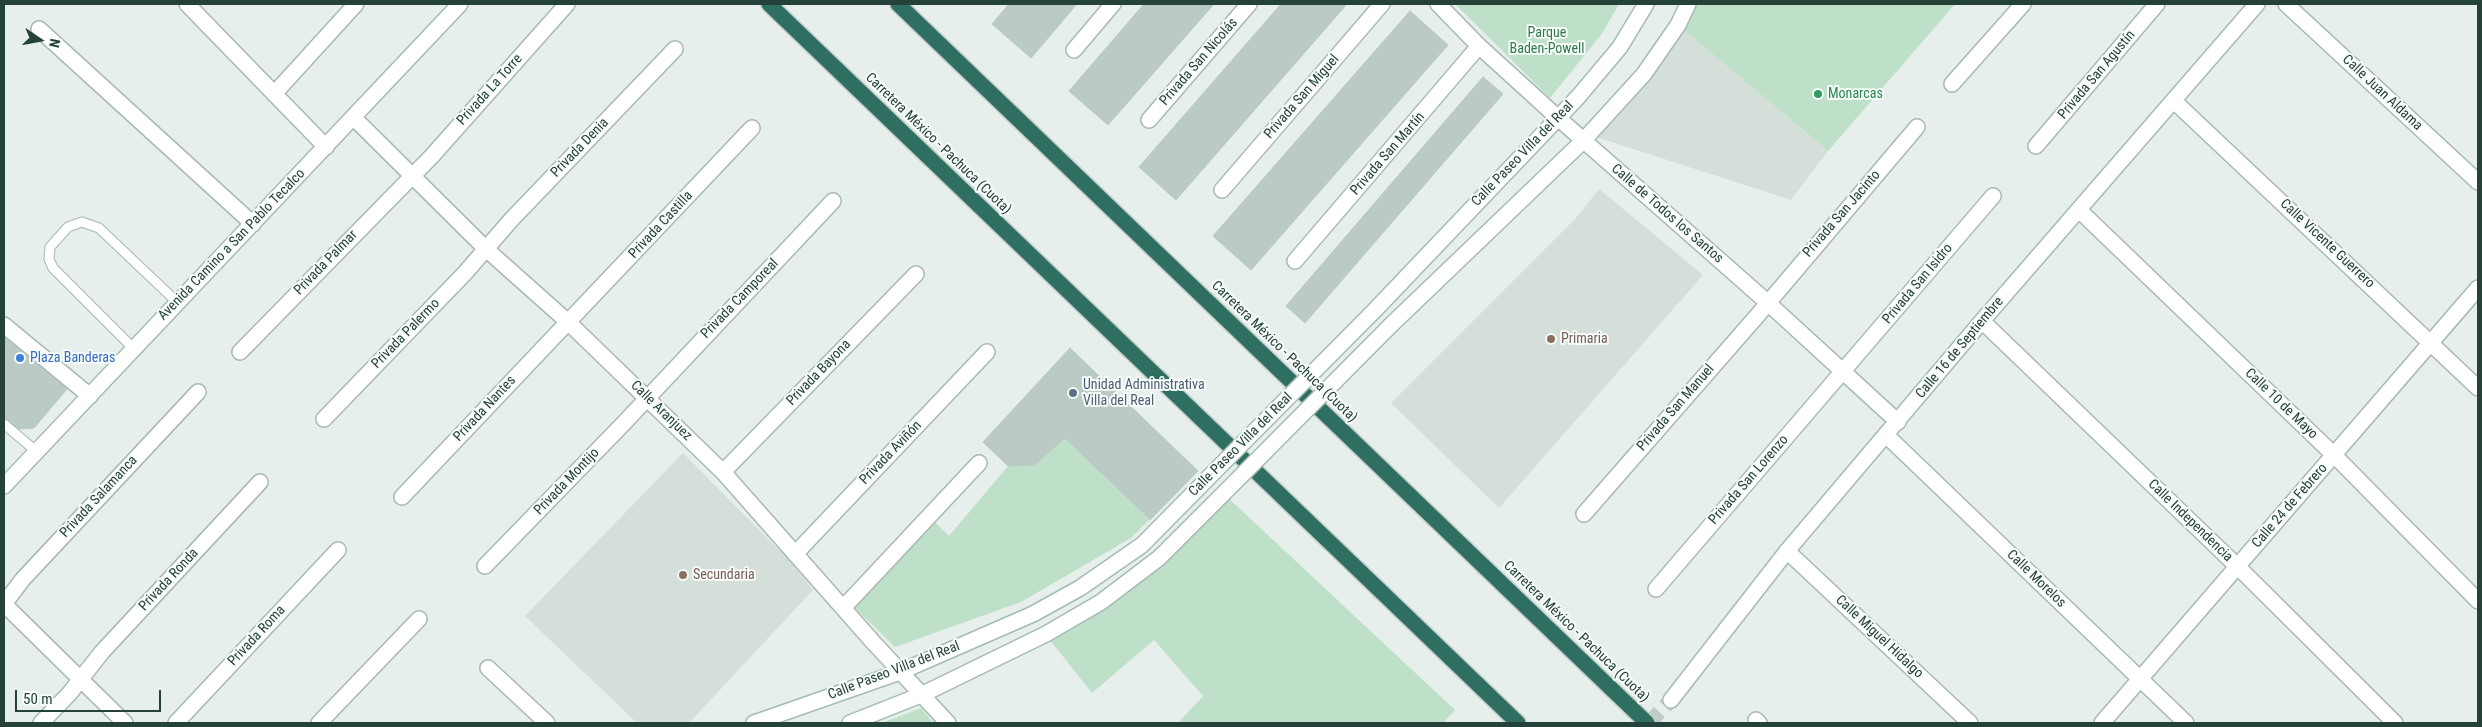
<!DOCTYPE html>
<meta charset="utf-8">
<style>
body{margin:0}
#map{position:relative;width:2482px;height:727px;overflow:hidden;background:#e6efeb;font-family:"Roboto Condensed",sans-serif}
canvas{display:block}
.frame{position:absolute;inset:0;border:5px solid #24423a;pointer-events:none}
.north{position:absolute;left:15px;top:15px;width:50px;height:50px;-webkit-text-stroke:4px #f7fbf9;paint-order:stroke;rotate:102deg;font-size:14px;font-weight:700;line-height:20px;text-align:center;color:#24423a}
.north::after{content:'';display:block;margin:auto;width:18px;height:22px;background:#24423a;clip-path:polygon(50% 0,100% 100%,50% 72%,0 100%)}
.scale{position:absolute;left:15px;top:690px;width:146px;height:22px;box-sizing:border-box;border:2px solid #24423a;border-top:0;padding-left:6px;font-size:15px;line-height:18px;white-space:nowrap;color:#24423a;-webkit-text-stroke:4px #f7fbf9;paint-order:stroke}
</style>
<div id="map">
<canvas width="2482" height="727"></canvas>
<div class="frame"></div>
<div class="north">N</div>
<div class="scale">50 m</div>
</div>
<script>
const ctx = document.querySelector('canvas').getContext('2d');
ctx.lineJoin = 'round';
function paint(path, color) {
  ctx.fillStyle = color;
  ctx.fill(path, 'evenodd');
}
function shape(rows) {
  const path = new Path2D();
  for (const r of rows) {
    path.moveTo(r[0], r[1]);
    for (let i = 2; i < r.length; i += 2) path.lineTo(r[i], r[i + 1]);
  }
  return path;
}
function trace(path, color, width, dash) {
  ctx.strokeStyle = color;
  ctx.lineWidth = width;
  ctx.lineCap = dash ? 'butt' : 'round';
  ctx.setLineDash(dash || []);
  ctx.stroke(path);
}
function write(font, color, halo, rows, align = 'center') {
  ctx.font = font + ' "Roboto Condensed",sans-serif';
  ctx.lineWidth = 4;
  ctx.setLineDash([]);
  ctx.textBaseline = 'middle';
  ctx.strokeStyle = halo;
  ctx.fillStyle = color;
  for (const [text, x, y, turn = 0] of rows) {
    ctx.save();
    ctx.translate(x, y);
    ctx.rotate((+turn || 0) * Math.PI / 180);
    ctx.textAlign = isNaN(turn) ? turn : align;
    if (halo) ctx.strokeText(text, 0, 0);
    ctx.fillText(text, 0, 0);
    ctx.restore();
  }
}
paint(shape([
 [1678,25,1828,151,1791,200,1587,134],
 [1599,189,1703,275,1499,508,1391,403,1576,218],
 [683,453,789,560,813,590,689,723,637,723,525,616]
]), '#d4dfda');
paint(shape([
 [1455,4,1619,4,1601,35,1550,98],
 [1689,4,1955,4,1828,151,1678,25],
 [1065,438,1149,520,1131,538,1021,602,895,647,847,600,932,519,949,536,1008,466,1034,465],
 [1224,494,1455,710,1443,723,1178,723,1203,696,1154,640,1092,693,1046,635,1101,603],
 [921,708,933,723,882,723]
]), '#bfe0c8');
const building = shape([
 [1009,4,1077,4,1031,58,992,24,1009,4],
 [1144,4,1214,4,1108,125,1069,91,1144,4],
 [1281,4,1347,4,1176,200,1139,167,1281,4],
 [1410,11,1448,45,1251,270,1213,236,1410,11],
 [1483,77,1503,94,1305,323,1286,306,1483,77],
 [4,337,67,389,34,428,19,429,4,418,4,337],
 [1070,348,1198,471,1150,520,1065,438,1034,465,1008,466,983,442,1070,348]
]);
paint(building, '#bbcac4');
trace(building, '#b8c9c2', 1);
trace(shape([
 [1649,723,1671,700]
]), '#bfccc8', 15, [15, 8]);
const lane = shape([
 [134,349,53,268,49,259,50,247,68,227,82,222,99,228,178,303],
 [4,424,37,452]
]);
const street = shape([
 [187,4,326,147],
 [1438,4,1479,46,1557,117,1767,302,1898,422],
 [2286,4,2478,182],
 [39,29,253,224],
 [1074,50,1113,4],
 [1952,84,2023,4],
 [274,94,356,4],
 [2174,101,2478,388],
 [354,118,486,249,568,322,723,472,873,642,948,723],
 [1149,120,1249,4],
 [2036,146,2157,4],
 [1222,190,1382,4],
 [2080,211,2334,455,2478,601],
 [1295,261,1479,46],
 [1982,321,2238,567,2395,723],
 [4,325,90,396],
 [240,352,432,156,567,4],
 [324,419,465,273,511,220,675,49],
 [1886,435,2186,723],
 [723,472,916,274],
 [402,497,752,128],
 [1584,514,1757,316,1917,127],
 [1787,551,1970,723],
 [795,554,987,352],
 [485,566,624,423,833,201],
 [1656,589,1993,196],
 [4,604,23,579,198,392],
 [4,604,125,723],
 [843,608,979,463],
 [488,668,547,723],
 [1756,720,1759,723],
 [41,723,69,694,102,652,260,482],
 [176,723,338,550],
 [319,723,419,619],
 [2102,723,2478,288]
]);
const secondary = shape([
 [1375,310,1578,97,1620,47,1646,4],
 [1391,325,1583,141,1644,74,1678,25,1688,4],
 [4,486,460,4],
 [1671,700,1787,551,1982,321,2257,4],
 [754,723,900,672,1033,614,1080,588,1142,545,1221,465],
 [850,723,921,695,1046,634,1101,602,1159,558,1236,481]
]);
const highway = shape([
 [769,4,1518,723],
 [898,4,1647,723]
]);
trace(lane, '#a8b8b2', 11);
trace(street, '#a8b8b2', 18);
trace(secondary, '#a4bbb3', 18);
trace(highway, '#c2cac8', 18);
trace(lane, '#fff', 9);
trace(street, '#fff', 15);
trace(secondary, '#fff', 15);
trace(highway, '#2f6f62', 15);
const secondaryBridge = shape([
 [1221,465,1375,310],
 [1236,481,1391,325]
]);
trace(secondaryBridge, '#a4bbb3', 18, []);
trace(secondaryBridge, '#fff', 15);
for (const [x, y, r, color] of [
 [1818,94,5,"#2e9e5b"],
 [1551,339,5,"#8d6e63"],
 [20,358,5,"#3f7fe0"],
 [1073,393,5,"#5c6f8a"],
 [683,575,5,"#8d6e63"]
]) {
  const dot = new Path2D();
  dot.arc(x, y, r, 0, 2 * Math.PI);
  ctx.fillStyle = color;
  ctx.fill(dot);
  trace(dot, '#f7fbf9', 2);
}
write('14px', '#2d7a4b', '#f7fbf9', [
 ["Parque",1547,33],
 ["Baden-Powell",1547,49]
]);
write('14px', '#24423a', '#f7fbf9', [
 ["Privada San Nicolás",1199,62,-49],
 ["Privada San Agustín",2097,75,-50],
 ["Privada La Torre",490,90,-48],
 ["Calle Juan Aldama",2382,93,43],
 ["Privada San Miguel",1302,97,-49],
 ["Carretera México - Pachuca (Cuota)",938,144,44],
 ["Privada Denia",580,148,-46],
 ["Privada San Martín",1388,154,-49],
 ["Calle Paseo Villa del Real",1523,154,-46],
 ["Calle de Todos los Santos",1667,214,41],
 ["Privada San Jacinto",1842,214,-49],
 ["Privada Castilla",661,225,-47],
 ["Calle Vicente Guerrero",2327,244,43],
 ["Avenida Camino a San Pablo Tecalco",232,245,-46],
 ["Privada Palmar",326,263,-46],
 ["Privada San Isidro",1918,284,-50],
 ["Privada Camporeal",740,299,-46],
 ["Privada Palermo",406,334,-46],
 ["Calle 16 de Septiembre",1960,348,-50],
 ["Carretera México - Pachuca (Cuota)",1284,352,44],
 ["Privada Bayona",819,373,-46],
 ["Calle 10 de Mayo",2281,404,44],
 ["Privada San Manuel",1676,408,-49],
 ["Privada Nantes",485,409,-47],
 ["Calle Aranjuez",661,411,44],
 ["Calle Paseo Villa del Real",1241,445,-45],
 ["Privada Aviñón",891,453,-46],
 ["Privada San Lorenzo",1749,480,-49],
 ["Privada Montijo",567,482,-46],
 ["Privada Salamanca",99,497,-47],
 ["Calle 24 de Febrero",2290,506,-49],
 ["Calle Independencia",2190,521,44],
 ["Calle Morelos",2036,579,44],
 ["Privada Ronda",169,580,-47],
 ["Carretera México - Pachuca (Cuota)",1576,632,44],
 ["Privada Roma",257,636,-47],
 ["Calle Miguel Hidalgo",1879,637,43],
 ["Calle Paseo Villa del Real",894,671,-21]
]);
write('14px', '#27864d', '#f7fbf9', [
 ["Monarcas",1828,94]
], 'left');
write('14px', '#785e54', '#f7fbf9', [
 ["Primaria",1561,339],
 ["Secundaria",693,575]
], 'left');
write('14px', '#366cbe', '#f7fbf9', [
 ["Plaza Banderas",30,358]
], 'left');
write('14px', '#4e5e75', '#f7fbf9', [
 ["Unidad Administrativa",1083,385],
 ["Villa del Real",1083,401]
], 'left');
</script>
